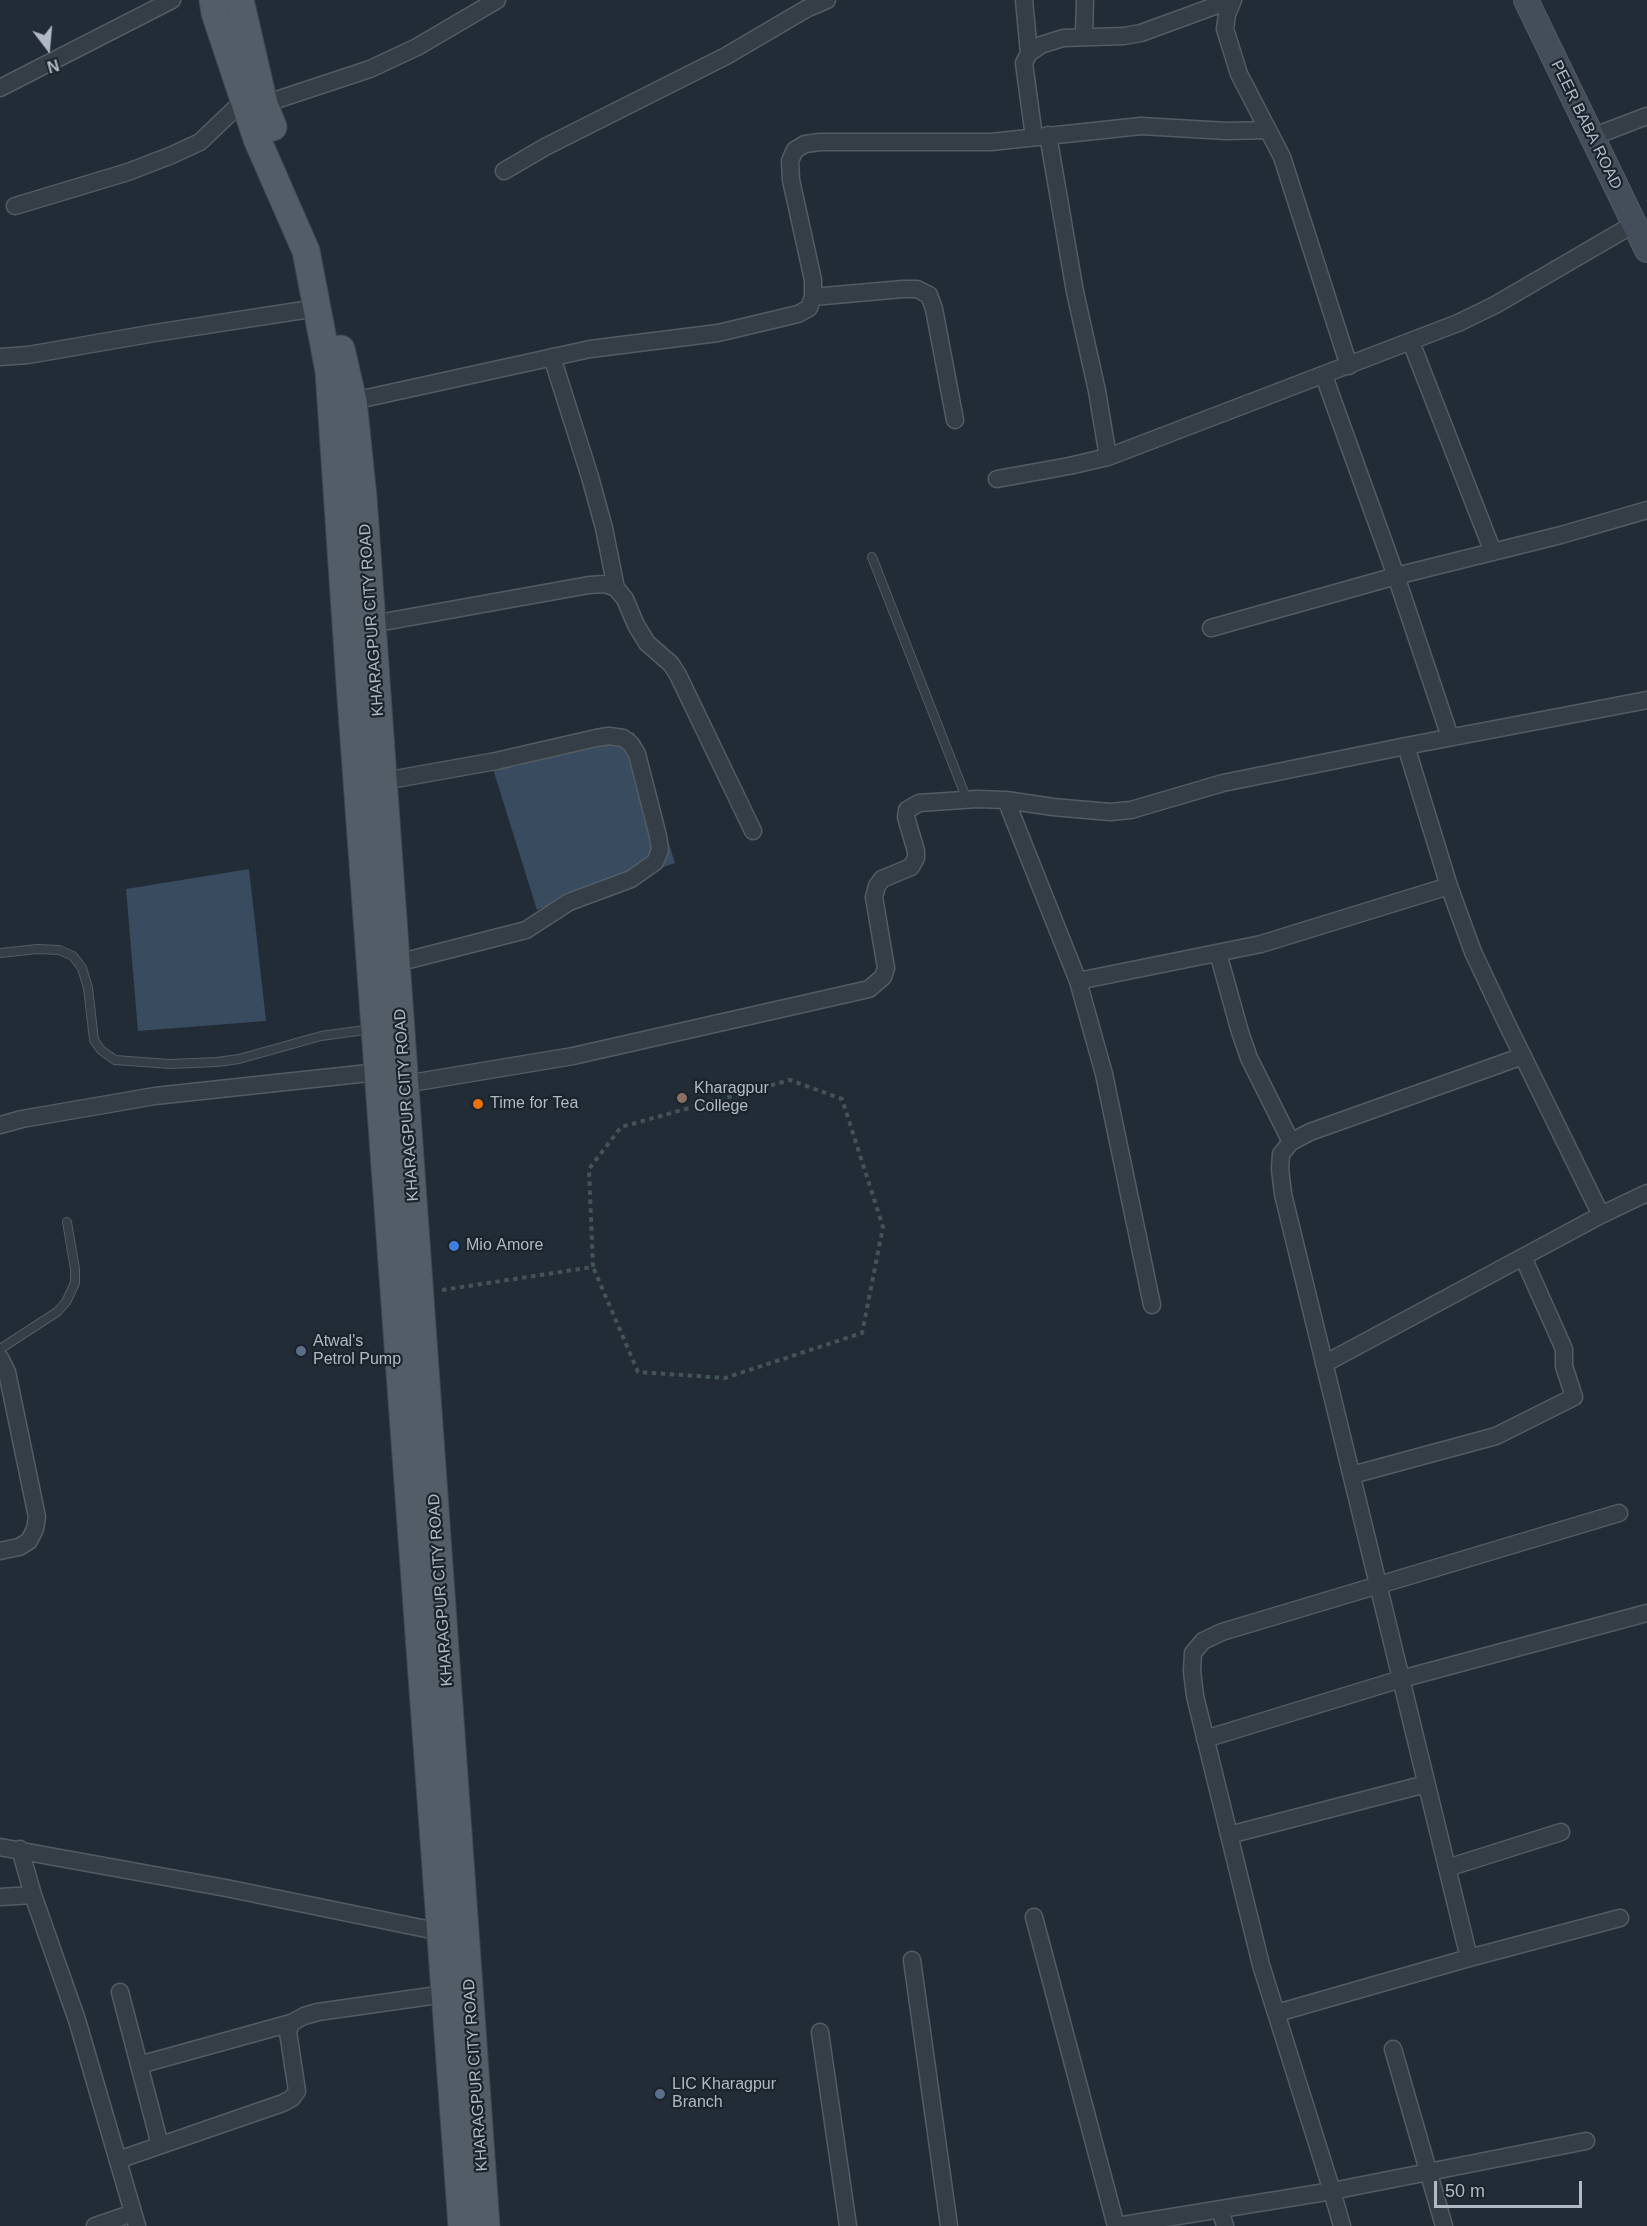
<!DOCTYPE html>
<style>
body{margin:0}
#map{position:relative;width:1647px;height:2226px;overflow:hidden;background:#222c37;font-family:Helvetica,sans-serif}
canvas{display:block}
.north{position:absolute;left:18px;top:18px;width:60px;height:60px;-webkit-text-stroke:4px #1b232c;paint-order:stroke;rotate:164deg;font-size:16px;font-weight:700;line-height:24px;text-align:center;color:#b0b9c4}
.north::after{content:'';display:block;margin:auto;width:21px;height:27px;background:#b0b9c4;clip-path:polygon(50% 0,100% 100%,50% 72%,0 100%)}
.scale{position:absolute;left:1434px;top:2181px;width:148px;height:27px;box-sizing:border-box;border:3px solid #b0b9c4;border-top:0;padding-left:8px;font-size:18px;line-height:21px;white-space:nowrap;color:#b0b9c4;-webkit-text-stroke:4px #1b232c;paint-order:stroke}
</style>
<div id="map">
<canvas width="1647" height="2226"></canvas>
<div class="north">N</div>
<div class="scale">50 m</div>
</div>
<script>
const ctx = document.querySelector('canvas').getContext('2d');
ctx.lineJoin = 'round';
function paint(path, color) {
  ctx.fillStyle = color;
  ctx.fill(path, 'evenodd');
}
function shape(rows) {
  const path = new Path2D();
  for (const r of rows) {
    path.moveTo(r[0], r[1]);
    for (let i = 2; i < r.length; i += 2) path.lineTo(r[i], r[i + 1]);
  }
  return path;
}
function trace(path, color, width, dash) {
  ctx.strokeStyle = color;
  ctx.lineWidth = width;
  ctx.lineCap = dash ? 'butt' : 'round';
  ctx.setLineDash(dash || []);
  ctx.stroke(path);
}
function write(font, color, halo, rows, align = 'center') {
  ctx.font = font + ' Helvetica,sans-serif';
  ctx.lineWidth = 4.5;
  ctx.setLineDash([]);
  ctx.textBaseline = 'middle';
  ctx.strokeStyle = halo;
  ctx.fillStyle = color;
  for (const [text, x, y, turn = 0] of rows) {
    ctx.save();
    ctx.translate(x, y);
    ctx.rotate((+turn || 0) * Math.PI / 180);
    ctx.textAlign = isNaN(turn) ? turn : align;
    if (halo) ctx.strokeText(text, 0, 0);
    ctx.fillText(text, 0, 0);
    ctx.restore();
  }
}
paint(shape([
 [634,732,675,863,537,910,493,769],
 [249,869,266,1021,138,1031,126,889]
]), '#384b5f');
const lane = shape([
 [872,557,967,800],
 [0,953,37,949,59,950,73,956,82,968,88,988,94,1040,101,1050,115,1060,170,1064,217,1062,239,1059,321,1036,372,1029],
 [0,1349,57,1312,66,1302,75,1283,75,1269,67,1222]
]);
const street = shape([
 [1024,0,1029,53],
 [1233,0,1227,14,1225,29,1239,74,1282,157,1349,366],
 [1084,36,1085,0],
 [0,88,172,0],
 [264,104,370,69,417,47,497,0],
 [1048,135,1075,292,1097,391,1108,457],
 [1034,137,1024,63,1029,53,1041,45,1063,38,1124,36,1141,33,1231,0],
 [1592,137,1647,116],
 [504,171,545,147,726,56,806,9,827,0],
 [15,206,128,172,172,155,200,142,244,100],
 [813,297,903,289,917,289,929,295,934,309,955,420],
 [1411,342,1493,552],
 [0,357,28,355,155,333,317,308],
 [552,357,590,477,604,528,616,588],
 [1324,376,1396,576,1450,737],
 [353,401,590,349,718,333,798,314,809,308,813,297,813,280,791,180,790,161,795,150,805,144,820,142,991,142,1141,126,1227,131,1268,130],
 [997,479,1069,466,1108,457,1458,323,1495,305,1634,224],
 [372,624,589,585,605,584,616,588,625,599,636,625,647,643,671,664,678,675,753,831],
 [1211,628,1396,576,1561,535,1647,510],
 [1406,746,1449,886,1473,952,1506,1022,1601,1215],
 [384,781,496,761,596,738,609,736,623,738,631,744,637,754,658,836,660,850,655,862,631,879,569,902,526,930,397,963],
 [1006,800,1078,981,1104,1074,1152,1305],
 [1218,953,1240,1032,1249,1058,1291,1142],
 [1078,981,1261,944,1449,886],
 [405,1084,573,1056,869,989,883,977,886,968,874,897,877,886,882,879,911,867,916,858,916,851,906,817,907,810,919,803,977,799,1006,800,1053,807,1110,812,1131,810,1223,783,1406,746,1647,700],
 [0,1125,22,1119,155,1096,378,1072],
 [0,1358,7,1372,37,1517,35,1529,29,1541,19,1547,0,1551],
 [1324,1364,1601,1215,1647,1193],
 [1352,1475,1496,1436,1574,1397,1564,1366,1564,1349,1523,1257],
 [1205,1739,1401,1679,1647,1613],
 [1229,1835,1426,1784],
 [0,1847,226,1888,441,1932],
 [20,1849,33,1895,77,2020,137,2226],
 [1447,1868,1561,1832],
 [0,1897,33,1895],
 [1034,1917,1116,2226],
 [1469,1958,1283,1194,1280,1169,1281,1154,1291,1142,1310,1132,1523,1056],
 [912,1960,949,2226],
 [120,1992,160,2145],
 [1277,2013,1469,1958,1620,1918],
 [820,2032,848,2226],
 [1393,2049,1444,2226],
 [139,2065,291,2023],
 [118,2160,283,2103,292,2098,297,2091,288,2032,291,2023,304,2016,318,2012,445,1994],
 [1220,2209,1225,2226],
 [95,2226,133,2213],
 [1117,2226,1332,2191,1586,2141],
 [1342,2226,1332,2191,1261,1965,1195,1696,1192,1671,1193,1653,1203,1641,1222,1632,1619,1513]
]);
const secondary = shape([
 [1526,0,1647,250]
]);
const primary = shape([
 [213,0,215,13,257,139,306,251,329,371,351,698,462,2226],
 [240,0,264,104,273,127],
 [341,349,353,401,363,497,486,2226]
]);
trace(lane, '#535c65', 10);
trace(street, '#535c65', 19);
trace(secondary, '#535c65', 26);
trace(primary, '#3f4751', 29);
trace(shape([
 [442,1290,593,1267,589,1169,621,1127,790,1080,842,1099,883,1227,862,1333,725,1378,638,1372,593,1267]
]), '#425455', 4, [4.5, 4.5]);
trace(lane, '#353e47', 8);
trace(street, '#353e47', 16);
trace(secondary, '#444e5a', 24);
trace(primary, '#535d67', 27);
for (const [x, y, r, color] of [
 [682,1098,6,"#8d6e63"],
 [478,1104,6,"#e8710a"],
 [454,1246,6,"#3f7fe0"],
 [301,1351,6,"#5c6f8a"],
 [660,2094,6,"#5c6f8a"]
]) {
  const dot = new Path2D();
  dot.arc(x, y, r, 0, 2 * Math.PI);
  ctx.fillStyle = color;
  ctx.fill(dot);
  trace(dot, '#1b232c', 2);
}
write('16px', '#b0b9c4', '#1b232c', [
 ["PEER BABA ROAD",1586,125,64],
 ["KHARAGPUR CITY ROAD",372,620,-94],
 ["KHARAGPUR CITY ROAD",407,1105,-94],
 ["KHARAGPUR CITY ROAD",441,1590,-94],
 ["KHARAGPUR CITY ROAD",476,2075,-94]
]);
write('16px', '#b0b9c4', '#1b232c', [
 ["Kharagpur",694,1089],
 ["College",694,1107],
 ["Time for Tea",490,1104],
 ["Mio Amore",466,1246],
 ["Atwal's",313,1342],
 ["Petrol Pump",313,1360],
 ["LIC Kharagpur",672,2085],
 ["Branch",672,2103]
], 'left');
</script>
